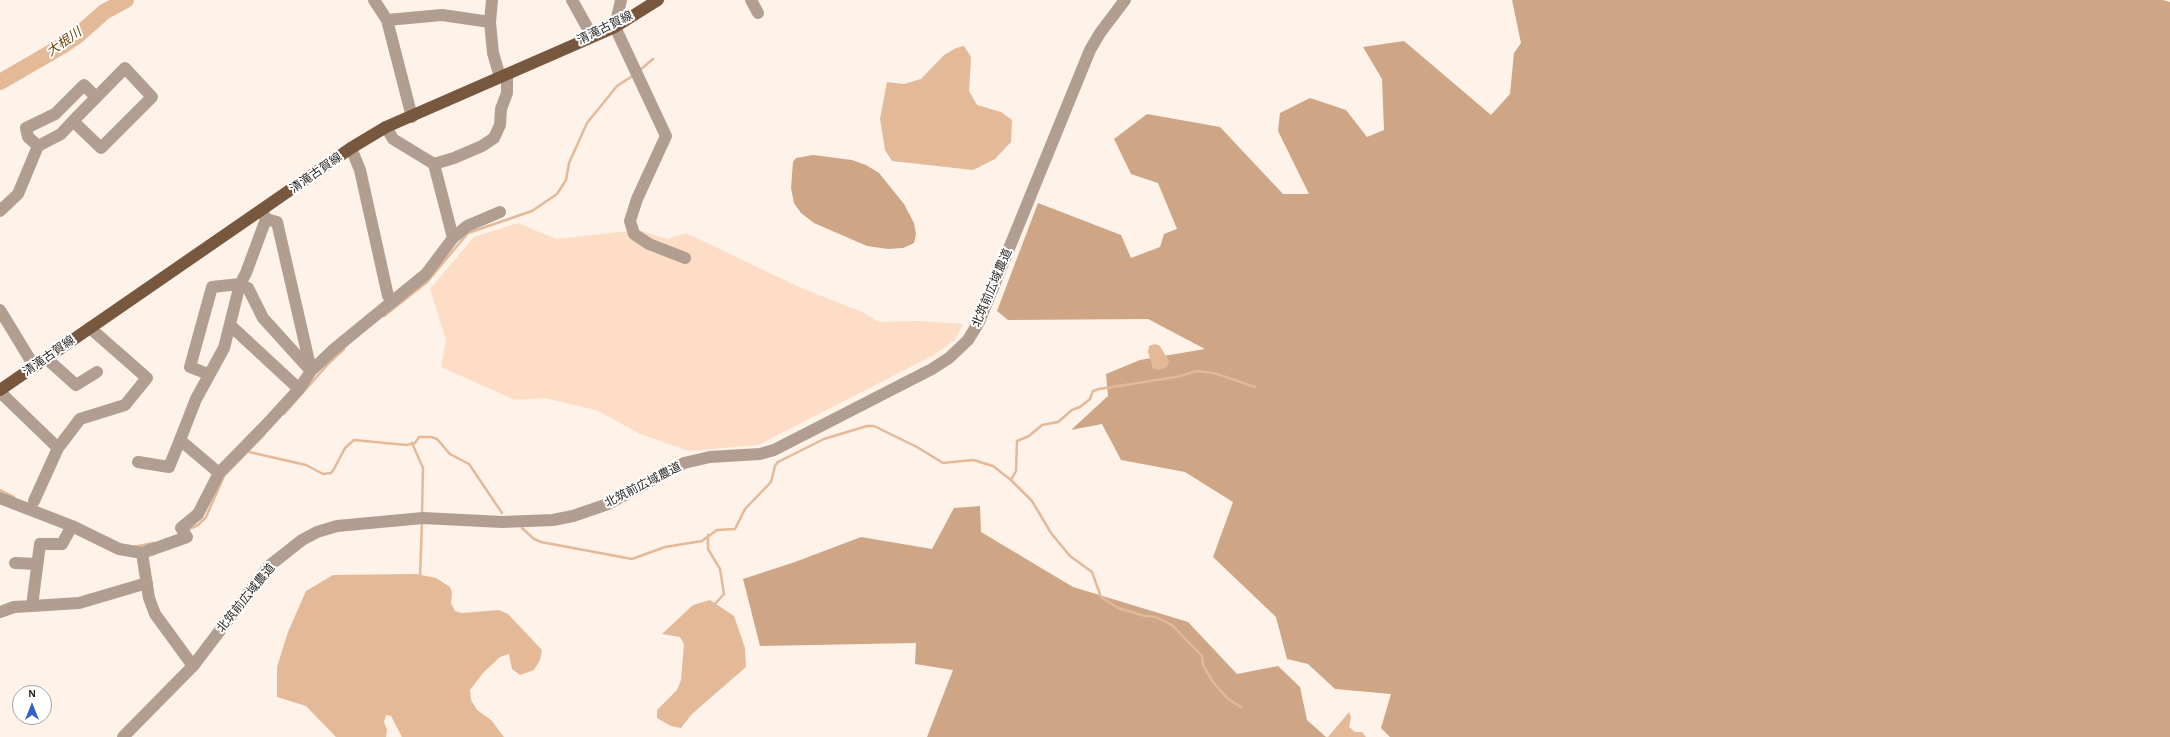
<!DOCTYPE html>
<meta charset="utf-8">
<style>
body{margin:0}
#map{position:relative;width:2170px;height:737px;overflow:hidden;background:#fef2e9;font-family:"Alegreya Sans",sans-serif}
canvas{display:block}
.north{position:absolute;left:12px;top:685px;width:40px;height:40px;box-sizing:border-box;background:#fff;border:1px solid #a7a5a4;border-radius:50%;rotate:0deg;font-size:11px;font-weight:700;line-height:16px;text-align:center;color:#231f1c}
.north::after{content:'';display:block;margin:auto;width:14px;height:18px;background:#355ece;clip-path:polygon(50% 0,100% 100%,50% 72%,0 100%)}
</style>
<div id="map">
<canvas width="2170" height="737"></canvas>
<div class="north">N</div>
</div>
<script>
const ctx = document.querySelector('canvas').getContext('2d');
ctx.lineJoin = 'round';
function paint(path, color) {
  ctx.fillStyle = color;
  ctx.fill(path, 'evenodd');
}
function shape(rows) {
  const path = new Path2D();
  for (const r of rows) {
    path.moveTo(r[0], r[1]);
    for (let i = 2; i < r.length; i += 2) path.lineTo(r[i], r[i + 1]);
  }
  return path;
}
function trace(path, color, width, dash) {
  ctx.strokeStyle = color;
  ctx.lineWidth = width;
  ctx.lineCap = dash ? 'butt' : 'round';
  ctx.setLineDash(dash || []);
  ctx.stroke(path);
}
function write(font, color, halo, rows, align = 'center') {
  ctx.font = font + ' "Alegreya Sans","Noto Sans JP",sans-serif';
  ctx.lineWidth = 4;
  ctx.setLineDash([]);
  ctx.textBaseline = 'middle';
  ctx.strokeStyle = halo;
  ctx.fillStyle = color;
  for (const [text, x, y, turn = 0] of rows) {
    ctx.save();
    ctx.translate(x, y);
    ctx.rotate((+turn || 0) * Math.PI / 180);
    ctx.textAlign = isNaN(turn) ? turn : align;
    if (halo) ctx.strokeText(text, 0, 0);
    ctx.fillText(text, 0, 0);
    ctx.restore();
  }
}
paint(shape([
 [518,223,556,239,638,230,668,239,686,233,801,288,862,312,879,322,920,321,963,324,955,340,934,355,758,445,689,451,640,434,596,410,544,398,515,400,441,367,446,340,430,289,474,237]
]), '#fdddc5');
paint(shape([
 [1512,0,2163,0,2170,2,2170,737,1390,737,1381,728,1391,694,1335,689,1308,664,1287,659,1276,617,1213,557,1233,502,1185,472,1121,460,1102,424,1071,430,1108,396,1106,374,1140,360,1205,349,1148,319,1008,320,997,311,1038,203,1121,235,1131,258,1160,247,1164,234,1177,229,1158,183,1131,174,1114,139,1147,114,1220,127,1283,194,1309,194,1278,131,1280,113,1310,98,1346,110,1367,137,1384,130,1382,79,1363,47,1404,41,1491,115,1510,94,1514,53,1521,43],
 [813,155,852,160,866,165,879,173,904,204,914,223,916,234,914,243,903,248,888,249,867,246,814,223,801,213,794,203,791,188,793,162,796,158],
 [980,506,981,532,1073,587,1188,622,1237,674,1278,666,1300,687,1307,720,1326,737,927,737,953,670,915,664,916,643,760,646,743,579,795,562,861,537,932,549,954,508]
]), '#cea585');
paint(shape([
 [964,46,971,57,969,91,977,105,1001,112,1012,120,1011,142,995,159,973,170,892,161,885,150,880,119,887,82,904,84,921,79,944,55,956,48],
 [1155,344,1160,346,1169,361,1167,367,1159,370,1153,369,1148,352,1149,346],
 [416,574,436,578,450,587,452,592,451,603,455,611,462,613,499,610,508,614,542,650,540,660,534,670,520,675,512,669,509,654,500,657,483,673,470,690,471,700,477,710,491,720,504,737,402,737,391,716,386,715,384,722,387,730,386,737,336,737,306,706,277,697,277,667,288,632,306,591,333,575],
 [710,600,734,616,745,648,746,667,692,714,681,728,671,726,657,718,657,710,677,690,681,680,684,644,680,637,662,634,693,605],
 [1349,712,1351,717,1349,727,1355,732,1362,732,1366,737,1328,737]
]), '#e3b998');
trace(shape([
 [640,70,653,59],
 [384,316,427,282,468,233,532,211,557,194,566,180,569,163,587,123,617,86,634,75],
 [284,414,329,363,344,349],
 [412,443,423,468,422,514],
 [249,452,306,465,323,474,331,473,334,469,345,448,354,440,406,445,415,443,419,437,431,437,437,439,450,454,469,464,502,513],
 [1011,480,1016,471,1017,441,1029,436,1042,425,1058,422,1072,410,1080,407,1090,399,1093,391,1099,389,1176,377,1197,371,1214,373,1255,387],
 [0,490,14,497],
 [522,528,534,539,541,542,632,559,665,547,702,541,717,530,735,529,745,509,771,482,775,466,778,462,824,439,867,426,874,426,917,447,943,463,973,460,993,466,1011,480,1032,501,1051,533,1070,556,1092,572,1101,597,1118,608,1145,616,1156,617,1172,625,1202,656,1203,665,1213,682,1228,699,1241,707],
 [187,530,198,525,206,517,224,476,264,435],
 [708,535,708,549,720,569,724,594,713,606],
 [134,547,153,543],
 [420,578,422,521]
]), '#e3b998', 2.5);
trace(shape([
 [0,82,62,46,77,36,104,12,126,0]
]), '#e3b998', 16);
trace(shape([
 [374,0,387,20,412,117],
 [492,0,490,22,493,53,500,77],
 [572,0,592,36],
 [621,0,615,27,666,136,637,199,630,221,634,234,649,244,685,258],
 [751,0,758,13],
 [387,20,442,15,490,22],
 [38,146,28,137,26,128,55,114,84,85,96,97],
 [351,148,360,170,388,296,394,301],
 [434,164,454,158,482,146,494,138,500,125,501,109,507,93,507,74],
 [0,211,18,194,38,146,61,134,73,121,125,68,152,97,101,148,73,121],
 [266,219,277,222,311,370],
 [453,238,467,226,500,212],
 [0,310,34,366],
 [231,326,299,389],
 [46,358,76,385,97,372],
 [208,374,190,367,212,287,240,284,248,288,263,318,311,371],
 [0,392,58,448,80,419,125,405,147,378,90,328],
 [138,462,169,467,180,440],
 [219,473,180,440,196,399,224,348,240,284,246,273,266,219,262,211],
 [0,498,72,526,119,549,142,553,187,537,181,528,198,514,219,473,267,424,299,389,311,371,333,350,426,274,453,238,434,164,393,139,386,127],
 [34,501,58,448],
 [142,553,149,598,155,614,193,666],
 [15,563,37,564],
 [32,606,79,603,147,583],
 [0,612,14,607,32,606,40,544,62,544,72,526],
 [123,737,193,666,269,566,302,540,317,532,337,526,423,518,502,522,553,520,573,516,608,504,684,463,710,457,760,454,774,450,932,369,949,358,968,340,979,322,1090,50,1100,33,1125,0]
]), '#b19e90', 12);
trace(shape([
 [0,390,351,148,386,127,615,27,658,0]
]), '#77583f', 12);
write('12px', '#231f1c', '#fff', [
 ["清滝古賀線",605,28,-26],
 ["清滝古賀線",316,173,-35],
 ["北筑前広域農道",992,288,-67],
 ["清滝古賀線",49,356,-35],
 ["北筑前広域農道",643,485,-27],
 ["北筑前広域農道",246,598,-51]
]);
write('italic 13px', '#6e3a00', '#fff', [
 ["大根川",64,42,-35]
]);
</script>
